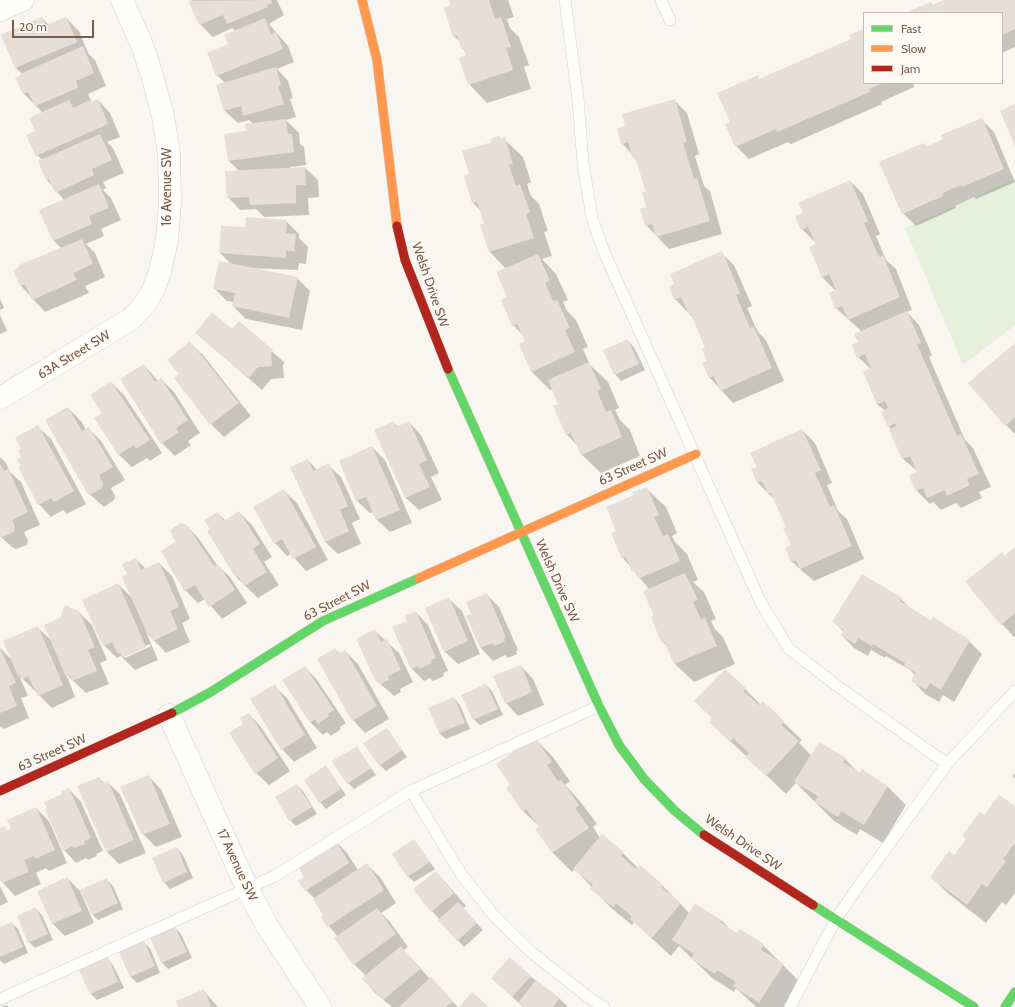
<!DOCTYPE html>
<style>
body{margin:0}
#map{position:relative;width:1015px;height:1007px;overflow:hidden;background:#f9f5f0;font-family:Cabin,sans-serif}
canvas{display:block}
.legend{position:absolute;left:863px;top:12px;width:140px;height:72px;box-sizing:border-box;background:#fffaf3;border:1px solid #cabbb1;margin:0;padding:5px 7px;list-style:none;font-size:12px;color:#7a5c4d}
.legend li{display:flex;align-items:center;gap:8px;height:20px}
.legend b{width:20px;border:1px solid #cabbb1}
.scale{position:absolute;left:12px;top:20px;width:82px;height:18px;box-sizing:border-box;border:2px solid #7a5c4d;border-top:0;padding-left:5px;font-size:12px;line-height:14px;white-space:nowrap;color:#7a5c4d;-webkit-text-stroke:3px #fffaf3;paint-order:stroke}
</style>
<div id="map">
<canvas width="1015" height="1007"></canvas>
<ul class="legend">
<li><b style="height:5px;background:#63d668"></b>Fast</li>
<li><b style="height:5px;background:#ff974d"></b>Slow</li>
<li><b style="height:5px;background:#b3261e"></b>Jam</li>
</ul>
<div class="scale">20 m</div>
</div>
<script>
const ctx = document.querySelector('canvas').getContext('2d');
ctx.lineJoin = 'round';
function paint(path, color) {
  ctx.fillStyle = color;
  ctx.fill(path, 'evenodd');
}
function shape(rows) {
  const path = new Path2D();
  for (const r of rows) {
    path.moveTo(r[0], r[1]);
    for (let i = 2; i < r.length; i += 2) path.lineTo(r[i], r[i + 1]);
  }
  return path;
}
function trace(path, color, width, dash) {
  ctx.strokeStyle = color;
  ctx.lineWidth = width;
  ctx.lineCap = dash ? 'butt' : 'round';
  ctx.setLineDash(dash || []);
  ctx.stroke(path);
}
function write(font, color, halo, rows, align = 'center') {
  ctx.font = font + ' Cabin,sans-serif';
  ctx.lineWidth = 3;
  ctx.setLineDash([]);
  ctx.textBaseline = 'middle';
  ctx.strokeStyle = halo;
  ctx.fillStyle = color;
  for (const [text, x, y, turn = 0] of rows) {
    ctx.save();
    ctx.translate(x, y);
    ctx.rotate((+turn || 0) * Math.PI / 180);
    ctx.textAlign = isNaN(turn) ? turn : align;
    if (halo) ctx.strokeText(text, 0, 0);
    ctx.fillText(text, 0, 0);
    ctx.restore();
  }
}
paint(shape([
 [1015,179,1015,325,963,365,905,228]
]), '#e7f0db');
paint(shape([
 [192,0,277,0,284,15,269,24,288,46,294,62,277,69,288,81,293,98,290,99,296,117,286,120,299,133,300,144,304,147,306,165,290,167,290,168,305,168,318,180,319,197,308,198,309,215,264,217,256,209,240,210,228,197,239,171,229,161,253,124,249,120,238,123,225,111,218,86,225,83,217,75,235,31,232,28,213,37,200,24,190,1],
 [450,0,508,0,514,17,507,19,510,28,519,37,529,65,524,67,531,89,487,103,469,84,467,56,460,42,454,36],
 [946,0,1015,0,1015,47,1002,53,1002,13,908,13,931,3,933,6],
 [42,18,49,25,66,18,79,31,88,53,95,60,106,86,88,94,92,103,98,100,110,113,120,137,107,142,113,148,124,173,103,182,106,188,103,190,111,198,121,220,101,229,104,236,86,244,95,253,105,277,85,286,89,293,45,312,21,286,14,271,62,249,53,240,64,200,47,180,39,162,42,160,37,155,36,131,43,113,24,94,17,78,22,74,16,68,2,35],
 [864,30,864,83,913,83,914,87,881,102,882,104,791,144,788,142,749,159,736,146,757,76,760,80,852,40],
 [674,100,687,113,699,154,695,156,704,186,710,191,722,234,669,249,646,225,647,192,638,162,622,143],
 [981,119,994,132,1015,182,976,199,974,197,955,206,956,208,916,226,903,213,923,144,927,148],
 [501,139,504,139,523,157,531,182,527,184,531,196,539,204,548,231,544,232,552,256,542,259,556,274,568,300,563,302,567,311,576,320,588,347,583,349,590,365,608,382,619,408,615,410,620,420,630,430,640,456,601,473,582,455,578,446,566,434,560,405,553,389,550,390,531,371,527,342,524,336,513,325,508,298,506,269,490,252,486,224,481,211,473,203,465,176,471,175],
 [850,181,863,194,880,234,876,236,886,260,896,269,912,310,907,312,919,325,932,355,929,357,965,440,973,448,991,487,979,492,982,498,961,508,956,503,941,510,933,502,930,504,917,491,911,476,918,473,917,471,903,459,892,430,888,426,885,411,877,404,864,372,871,369,858,357,862,332,836,308,836,291,822,277,817,244,802,229,804,213],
 [286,221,299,234,299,238,308,247,306,264,299,263,298,270,248,268,297,278,310,291,302,330,246,319,233,306,234,302,227,301,214,288,232,265,220,253,246,229],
 [721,253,734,265,752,306,747,308,758,332,766,340,784,381,733,403,710,378,706,349,694,319,675,299,675,284],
 [0,299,4,308,0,310],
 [0,315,7,331,0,334],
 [239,322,285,363,283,365,284,378,271,379,262,390,196,333,232,330],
 [628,341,634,347,645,370,621,381,615,374],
 [190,343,203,355,251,416,224,437,211,424,175,378,180,374],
 [1015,344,1015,434,1006,425],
 [144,365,158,381,161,379,174,392,200,433,188,441,191,445,175,456,162,443],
 [111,382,124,395,162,453,150,461,147,458,132,467,119,455,95,418,103,413],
 [68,408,81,421,86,430,88,428,101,441,125,480,111,488,115,496,114,500,104,507,87,492],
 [409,422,421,435,439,473,431,477,442,500,419,510,406,498,376,431,394,423,398,427],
 [38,427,51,439,86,504,67,514,63,510,51,517,39,504,23,457,22,449],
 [802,430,815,443,832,483,827,485,838,511,847,519,864,559,814,581,792,562,792,546,787,528,774,499,758,483,752,470,758,467],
 [372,447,385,460,412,523,390,532,377,520,374,512,370,513,357,501,340,462],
 [0,457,6,463,10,472,21,482,40,525,24,532,28,541,27,545,16,549,12,547,0,536],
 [308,460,317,470,328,465,341,477,360,519,352,523,361,544,338,554,325,542],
 [647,489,666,507,677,533,672,536,675,542,687,554,698,580,693,582,704,592,716,619,711,621,715,629,723,637,735,664,694,682,675,664,668,647,662,641,649,589,623,558,617,531,635,496],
 [284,491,297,503,328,560,306,571,291,554,287,556,275,543],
 [239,512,252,525,272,557,264,562,279,585,258,598,236,577,211,530,218,513,226,521],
 [187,526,199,539,217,565,230,577,247,603,222,619,205,599,198,603,185,590,176,543],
 [1015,548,1015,636,1014,637,1002,624,1002,554,1005,557],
 [136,559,146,569,159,563,172,576,190,619,182,623,190,642,166,653,146,632,158,660,135,670,121,656,117,658,104,645,118,584,133,599,128,575],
 [150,644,151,646,125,658,125,655],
 [486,594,499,607,518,650,516,651,517,654,508,658,505,655,493,661,481,648,467,617,473,614],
 [449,599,462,611,480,654,458,664,445,652,426,608],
 [901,599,914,612,969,641,982,654,954,702,943,695,939,702,925,694,913,681,916,676,910,670,886,656,885,658,871,650,868,656,854,648,842,635,844,632,834,622],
 [79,612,92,625,107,660,100,663,109,684,86,693,66,674,75,697,52,708,19,675,28,696,21,698,29,718,4,729,0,726,0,648,12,660,37,627,52,641],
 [416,612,428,625,448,671,443,673,444,676,433,681,430,678,424,681,411,668,408,622],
 [375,631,399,653,413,682,400,689,401,692,394,696,377,681],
 [335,649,340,654,345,651,358,664,389,719,365,733,353,720],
 [521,666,533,679,544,705,518,716,506,703],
 [305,667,317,680,346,723,340,727,341,729,331,736,327,732,323,735,310,722],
 [486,685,492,691,503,715,480,725,473,719],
 [274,686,287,698,317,748,294,762,282,749],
 [745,689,761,705,763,703,802,740,799,743,812,756,845,759,860,774,888,787,906,805,883,843,860,829,857,835,834,821,796,783,786,794,710,722],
 [454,698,460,705,470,729,446,739,439,733],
 [249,714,261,727,290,771,269,785,256,773,245,724],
 [387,729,407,757,386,771,380,765],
 [534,738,553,757,570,781,565,785,579,800,597,824,593,827,600,838,623,853,638,868,662,885,690,914,721,920,732,931,763,945,802,984,787,1007,756,1007,736,988,734,992,711,977,679,946,671,956,634,922,632,925,610,907,575,869,572,872,553,853,537,829,540,827,523,811,512,785],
 [356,747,376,775,354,789,348,783],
 [326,767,346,795,326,809,320,802],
 [1015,773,1015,779,1012,776],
 [148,776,161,789,182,837,156,847,143,834],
 [99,778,104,783,107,782,120,794,146,853,119,864,107,852,78,787],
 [297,785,303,791,317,814,296,826,290,820,276,798],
 [69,789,81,802,103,851,96,854,97,856,88,860,86,858,76,863,64,850,63,795],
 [36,808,49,821,67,863,49,871,46,868,36,873,41,884,15,896,3,883,0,877,0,830,4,828,8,831,12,830],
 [1015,808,1015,893,1006,905,1002,902,986,923,950,895,931,877,954,856,984,816],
 [335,840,347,853,358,870,367,865,380,877,396,903,381,913,390,922,408,947,404,950,430,979,458,1007,392,1007,375,993,363,979,366,976,354,964,338,937,322,917,325,915,315,899,306,890,306,877],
 [414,840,435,869,414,882,408,876],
 [177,848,183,855,193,878,170,889,164,882],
 [436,872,448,885,466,906,463,908,483,930,464,947,432,911],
 [67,878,80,891,94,923,65,936,52,923],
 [106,879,113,886,123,909,98,920,92,914],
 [0,886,8,902,0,906],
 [36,909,42,915,53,940,35,948,29,942],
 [12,923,18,929,28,953,4,964,0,960,0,928],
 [175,928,181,934,192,958,168,969,162,963],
 [143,942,150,948,160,973,137,983,131,977,120,952],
 [107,959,113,965,124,988,97,1000,91,994,80,970],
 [530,976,559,998,568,1007,523,1007,499,984],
 [203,990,218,1007,179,1007],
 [6,1005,9,1007,1,1007]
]), '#0003');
paint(shape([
 [271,0,272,3,267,5,268,7,227,24,223,15,199,25,188,1],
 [449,0,489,0,495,19,501,17,511,47,506,48,513,70,468,85,459,58,466,55,464,49,462,50,457,36,453,37,444,8,450,6],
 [944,0,1015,0,1015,29,1002,35,1002,13,905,13,931,2,932,5],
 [42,17,46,25,66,17,77,42,15,68,1,35],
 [265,18,271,34,276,32,283,49,216,76,207,53,228,44,224,35],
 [864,29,864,83,883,83,869,89,870,92,777,132,776,129,735,147,725,124,730,122,717,93,758,75,759,79,851,39,849,35],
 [83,46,94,73,76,81,78,88,35,106,28,92,23,94,15,78,21,75,20,74],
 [276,67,281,85,278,86,284,104,243,116,241,106,224,111,216,85],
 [98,99,108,124,36,156,26,135,35,131,29,118,69,100,73,108,90,100,91,102],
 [675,99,687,142,683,143,694,179,697,178,710,221,656,237,652,224,645,226,640,209,646,207,642,192,646,192,635,157,632,157,628,142,621,144,617,129,625,126,622,114],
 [1015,104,1015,146,1000,111],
 [982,118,1004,169,962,187,961,185,943,193,943,196,902,214,879,162,923,143,925,147,943,140,941,135],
 [286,119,288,134,292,134,294,152,228,161,224,134,246,131,245,124],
 [100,134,112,160,92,169,94,175,55,193,49,179,46,180,38,161],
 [499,136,501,139,505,137,513,164,509,165,516,186,520,184,530,212,526,214,534,238,489,252,480,225,484,223,477,202,472,203,464,176,469,174,462,151,492,142,491,139],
 [305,167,306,185,296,185,296,203,250,205,249,197,227,198,225,171],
 [850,180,868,221,864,223,879,257,883,255,900,297,848,320,842,306,835,309,829,293,836,290,829,274,822,278,809,247,816,244,808,227,801,230,795,216,803,213,798,203],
 [99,184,109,208,89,216,92,224,53,241,39,210],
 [246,217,287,220,286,233,296,234,294,251,286,251,286,258,219,253,221,226,245,227],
 [82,239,93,264,73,273,77,280,32,300,25,284,20,286,13,270,19,267,19,265],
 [722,251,740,293,736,295,750,328,754,327,772,368,720,391,714,376,709,378,702,363,707,361,702,349,705,348,691,314,689,315,681,297,674,300,669,286,674,284,670,274],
 [538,254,550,281,545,283,553,301,557,300,570,328,565,330,575,352,531,372,519,344,525,341,517,324,512,326,501,300,507,297,496,272],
 [219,261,298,277,289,318,232,306,235,293,213,289],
 [907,311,921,343,917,344,957,436,961,434,979,474,967,479,970,485,947,496,945,490,927,498,923,488,916,491,909,476,917,472,910,456,902,459,889,430,896,426,895,423,888,427,881,412,888,408,885,401,877,404,863,372,871,368,865,354,857,358,852,345,858,342,854,334],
 [212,312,232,329,239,321,273,350,271,353,272,366,258,367,249,378,195,333],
 [628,339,639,364,614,375,603,350],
 [190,341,239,403,210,425,174,378,179,374,167,360],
 [1015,343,1015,417,1005,426,968,383],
 [589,362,601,389,597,391,606,412,611,410,622,437,581,455,571,433,566,435,553,406,558,404,548,380],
 [144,364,155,382,161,378,188,420,176,428,179,432,161,444,120,379],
 [111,381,150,440,136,449,134,445,118,455,94,418,102,413,90,395],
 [68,407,82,431,89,427,113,467,99,475,103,483,102,488,90,495,87,493,45,420],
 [394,421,396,427,409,421,427,460,419,464,430,487,405,498,374,430],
 [38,425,74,491,54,502,51,498,38,505,18,467,21,466,17,459,21,457,18,450,21,449,15,438],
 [802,429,821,470,815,473,830,507,834,505,852,546,800,569,796,560,791,562,785,548,791,545,783,528,786,527,771,493,768,494,762,481,757,483,751,469,757,467,750,453],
 [372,446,400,510,376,520,366,497,356,501,339,461],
 [308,459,313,471,329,463,348,506,340,510,349,531,325,542,290,467],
 [0,463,4,471,8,469,28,512,12,520,15,527,14,532,3,537,0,536],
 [647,487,659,515,654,517,663,536,668,534,680,561,638,579,634,571,632,572,626,557,622,559,611,533,616,531,606,507,634,495,632,492],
 [284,489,316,547,293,559,282,539,274,544,253,507],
 [239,511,260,544,253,549,267,572,244,586,238,576,236,578,207,531,210,529,204,520,218,512,224,521],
 [181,523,187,525,214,566,218,564,235,590,209,607,195,585,184,591,161,551,175,542,170,530],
 [1015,547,1015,613,1001,625,965,582,1002,552,1004,556],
 [136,558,141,570,159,562,179,607,170,611,178,629,153,641,150,634,148,635,122,577,127,574,122,564],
 [685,573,698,600,693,602,701,619,705,618,717,646,674,664,664,641,661,642,651,617,654,616,643,591],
 [862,574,902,598,900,601,917,612,931,621,933,617,970,640,941,690,930,683,926,690,911,681,916,673,904,666,905,663,873,644,872,646,858,638,855,644,841,635,844,630,832,622],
 [118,583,146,647,122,658,120,653,118,654,112,642,104,646,100,640,82,600],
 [487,593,506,637,504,638,505,641,495,646,493,643,480,648,466,616,471,614,466,602],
 [449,597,468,641,444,652,425,608],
 [65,605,79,611,95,647,88,650,97,671,72,681,70,675,66,677,44,625,60,618],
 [416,611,436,658,431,660,432,663,419,669,418,666,411,669,392,627,407,621,405,616],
 [38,626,63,685,38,696,28,676,22,679,21,675,18,676,3,641],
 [375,629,381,642,387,639,401,670,388,676,389,680,380,684,378,681,376,682,356,639],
 [0,648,16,683,9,686,17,706,0,713],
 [335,648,338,654,345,650,377,706,352,721,317,659],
 [521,665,532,692,505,704,493,676],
 [305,666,334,710,328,714,329,716,318,724,315,719,310,723,282,680],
 [725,669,746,688,743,691,759,705,763,701,784,721,781,725,799,741,766,776,745,757,749,753,733,738,730,742,709,722,712,718,694,701],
 [275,684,305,735,281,750,250,699],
 [486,684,498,709,473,720,461,695],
 [454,697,465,723,439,733,428,708],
 [249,713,278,758,255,774,229,733,243,724,240,718],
 [387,728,402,750,379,766,363,743],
 [534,737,552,762,547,765,558,781,561,780,579,805,575,808,589,828,552,853,535,829,539,827,526,809,523,812,506,788,510,784,496,764],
 [819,742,846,758,843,762,860,773,862,769,888,786,864,825,841,811,838,817,815,802,818,796,794,782],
 [357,746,371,768,347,784,332,761],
 [326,765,341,789,319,803,304,780],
 [149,775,170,824,142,835,120,787],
 [99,777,102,783,108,781,134,840,106,852,77,786],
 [297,784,312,807,289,821,275,797],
 [69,788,91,838,84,841,85,844,74,848,73,846,63,851,45,809,47,808,44,802,62,794,61,792],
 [999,795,1015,806,1015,843,1003,859,1006,861,987,887,982,884,967,905,930,877,949,851,954,855,966,839,962,836,980,812,984,815],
 [36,807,55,850,35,859,34,856,24,860,29,872,2,883,0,880,0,828,5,826,7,831,11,829,7,820],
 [602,834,624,852,621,856,636,869,640,865,663,885,661,887,681,903,652,938,630,919,632,917,616,903,613,907,590,889,593,885,573,869],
 [335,839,349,863,305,891,298,881,304,877,296,863],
 [414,839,430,862,407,877,392,854],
 [177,847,187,872,163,883,152,858],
 [367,863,384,890,327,927,321,917,323,915,313,899],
 [436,871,454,893,431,912,413,889],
 [67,877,82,911,52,924,37,891],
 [107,878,118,903,92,915,80,890],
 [458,902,477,923,457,941,438,920],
 [695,903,721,920,720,922,737,933,740,929,764,944,761,950,784,964,759,1003,733,986,736,982,717,970,715,974,691,959,694,954,672,940],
 [36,907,48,934,28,943,17,916],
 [377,908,396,934,353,965,334,938],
 [12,922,23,947,0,957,0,927],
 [175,927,187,952,161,963,150,938],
 [144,941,155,966,130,977,119,952],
 [401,946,420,969,383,1000,362,978],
 [108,957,118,982,90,994,79,970],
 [510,957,531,976,512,997,491,978],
 [431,977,453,1001,446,1007,399,1007],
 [536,980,560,998,553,1007,523,1007,518,1003],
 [204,989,211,1007,178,1007,176,1001],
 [472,992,489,1007,459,1007]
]), '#e6ded7');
const lane = shape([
 [565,0,578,99,583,163,592,218,604,252,761,603,789,649,840,688,947,764],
 [661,0,670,20],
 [411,791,461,874,495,917,531,952,592,1000,604,1007],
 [0,999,275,876,411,791,599,706],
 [790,1007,836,919,860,884,947,764,1015,691]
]);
const street = shape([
 [0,10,23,0],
 [0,398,131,319,144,305,153,290,160,272,167,240,170,202,169,154,163,116,152,75,142,45,122,0],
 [169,715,247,888,266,924,320,1007]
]);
const fast = shape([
 [448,369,599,706,619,745,644,779,675,811,704,835],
 [172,713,209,693,323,621,419,578],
 [813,905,974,1007],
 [1005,1007,1015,992]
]);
const slow = shape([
 [362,0,377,60,397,226],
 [419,578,696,454]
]);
const jam = shape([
 [397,226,405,260,448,369],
 [0,791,172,713],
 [704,835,813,905]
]);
trace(lane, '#d7d1cb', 12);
trace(street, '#d7d1cb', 23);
trace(fast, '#d9d2cb', 10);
trace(slow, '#d9d2cb', 10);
trace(jam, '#d9d2cb', 10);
trace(lane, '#fefefd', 11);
trace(street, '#fefefd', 22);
trace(fast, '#63d668', 9);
trace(slow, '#ff974d', 9);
trace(jam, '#b3261e', 9);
write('13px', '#7a5c4d', '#fffaf3', [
 ["16 Avenue SW",167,187,-90],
 ["Welsh Drive SW",430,285,71],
 ["63A Street SW",74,355,-31],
 ["63 Street SW",633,467,-24],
 ["Welsh Drive SW",557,581,66],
 ["63 Street SW",337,601,-27],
 ["63 Street SW",52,753,-24],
 ["Welsh Drive SW",743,843,34],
 ["17 Avenue SW",237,865,65]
]);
</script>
